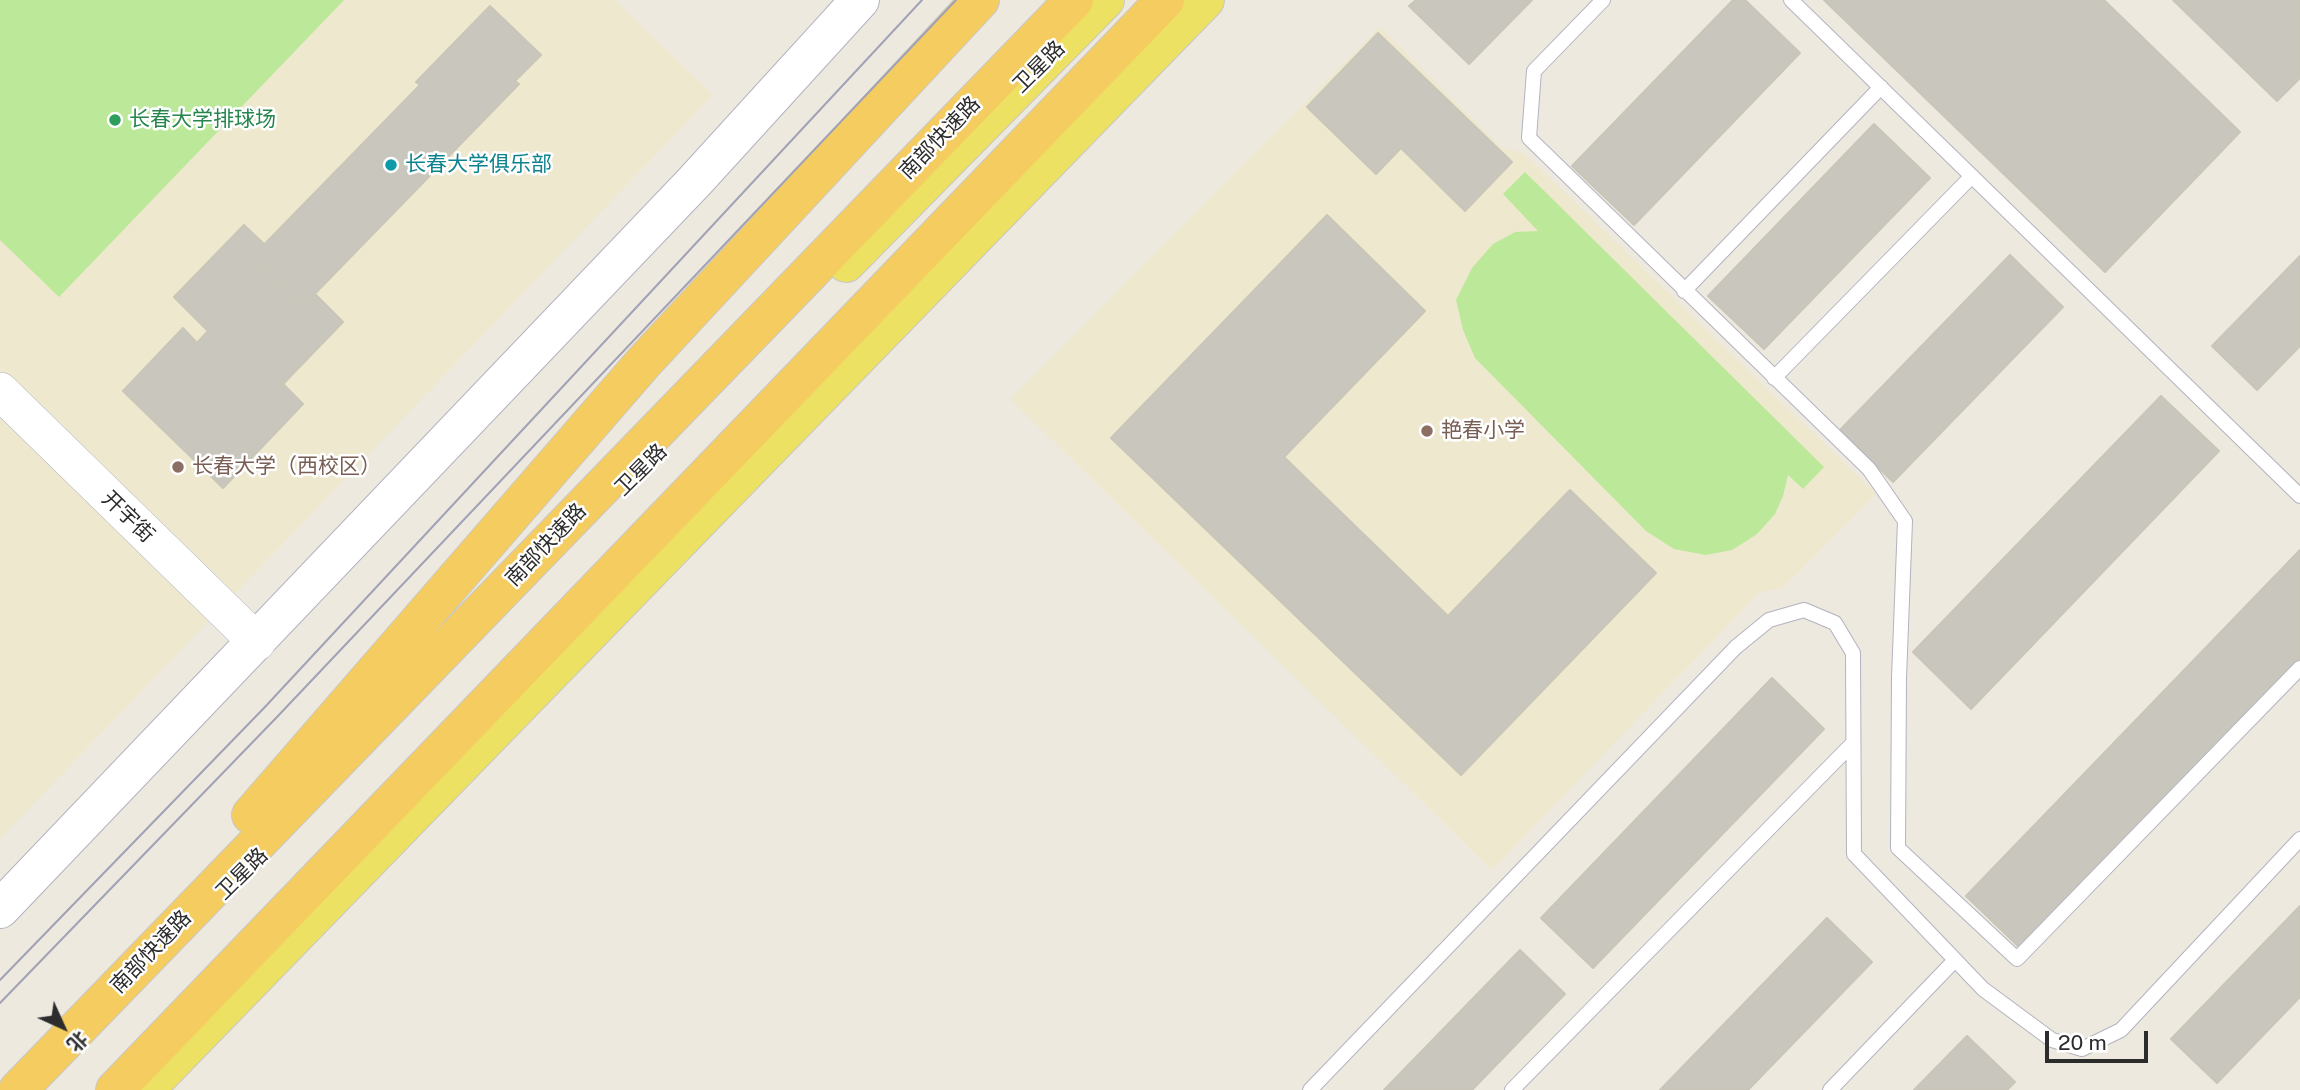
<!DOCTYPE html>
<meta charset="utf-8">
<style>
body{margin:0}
#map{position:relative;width:2300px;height:1090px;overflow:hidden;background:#ede9df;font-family:"Public Sans","Noto Sans SC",sans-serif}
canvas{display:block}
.north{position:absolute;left:28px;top:992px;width:70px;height:70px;-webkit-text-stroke:5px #fff;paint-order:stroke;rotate:135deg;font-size:19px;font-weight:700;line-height:28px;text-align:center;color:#2c2c2c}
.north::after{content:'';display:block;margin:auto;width:24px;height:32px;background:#2c2c2c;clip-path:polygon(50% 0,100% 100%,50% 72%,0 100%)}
.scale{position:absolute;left:2045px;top:1031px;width:103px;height:32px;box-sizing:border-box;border:4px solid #2c2c2c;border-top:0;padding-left:9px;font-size:21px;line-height:24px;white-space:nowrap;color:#2c2c2c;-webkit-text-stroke:5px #fff;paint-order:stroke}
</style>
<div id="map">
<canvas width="2300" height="1090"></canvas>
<div class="north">北</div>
<div class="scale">20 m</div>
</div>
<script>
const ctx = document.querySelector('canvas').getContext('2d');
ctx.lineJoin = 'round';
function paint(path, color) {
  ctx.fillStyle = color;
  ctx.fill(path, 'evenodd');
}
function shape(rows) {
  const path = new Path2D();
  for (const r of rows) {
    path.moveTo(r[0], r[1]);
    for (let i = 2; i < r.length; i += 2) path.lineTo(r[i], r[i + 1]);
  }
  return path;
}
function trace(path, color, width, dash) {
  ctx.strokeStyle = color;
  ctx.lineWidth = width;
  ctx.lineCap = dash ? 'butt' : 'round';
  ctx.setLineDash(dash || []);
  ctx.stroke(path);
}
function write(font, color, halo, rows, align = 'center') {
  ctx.font = font + ' "Public Sans","Noto Sans SC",sans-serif';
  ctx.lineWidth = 5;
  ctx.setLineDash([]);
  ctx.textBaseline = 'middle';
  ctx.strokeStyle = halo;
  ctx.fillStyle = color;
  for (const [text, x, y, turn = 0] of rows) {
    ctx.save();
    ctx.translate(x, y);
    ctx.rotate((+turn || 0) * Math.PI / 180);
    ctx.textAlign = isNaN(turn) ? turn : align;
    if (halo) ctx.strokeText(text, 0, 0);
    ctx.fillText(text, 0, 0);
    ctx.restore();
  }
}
paint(shape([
 [0,0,615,0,713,95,0,839],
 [1380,27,1501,147,1524,153,1876,494,1783,588,1760,592,1492,870,1010,399]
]), '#eee8cf');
paint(shape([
 [0,0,344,0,59,297,0,240],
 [1525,172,1824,467,1803,489,1788,475,1783,496,1775,514,1757,534,1732,550,1706,555,1674,549,1646,531,1475,358,1463,330,1456,300,1472,268,1493,244,1515,232,1538,231,1503,194]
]), '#bce999');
const building = shape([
 [1416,0,1532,0,1469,64,1409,6,1416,0],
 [1733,0,1745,0,1800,53,1634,225,1572,166,1733,0],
 [1824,0,2104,0,2240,132,2105,272,1824,0],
 [2173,0,2300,0,2300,78,2277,101,2173,0],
 [490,6,541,55,515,81,519,84,302,307,252,257,420,85,416,82,490,6],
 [1378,33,1512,162,1465,211,1401,148,1376,174,1307,107,1378,33],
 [1874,124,1930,178,1764,349,1708,296,1874,124],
 [1327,215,1425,311,1284,457,1448,616,1570,490,1656,573,1461,775,1111,438,1327,215],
 [244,225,265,245,252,257,302,307,315,294,343,322,283,384,303,404,223,488,123,391,183,328,197,343,208,331,174,297,244,225],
 [2010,255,2063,307,1893,482,1840,430,2010,255],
 [2300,256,2300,346,2257,390,2212,346,2300,256],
 [2161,396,2219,451,1971,709,1913,652,2161,396],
 [2300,550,2300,658,2020,948,1966,896,2300,550],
 [1772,678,1824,729,1593,968,1541,918,1772,678],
 [2300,906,2300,997,2217,1083,2171,1039,2300,906],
 [1827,918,1872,962,1748,1090,1660,1090,1827,918],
 [1520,950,1565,994,1472,1090,1384,1090,1520,950],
 [1967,1036,2015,1082,2007,1090,1914,1090,1967,1036]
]);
paint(building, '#c9c7bd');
trace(building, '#c9c5b8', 2);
const service = shape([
 [1603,0,1534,71,1529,138,1869,469,1905,521,1899,678,1898,848,2017,959,2300,668],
 [1791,0,2300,496],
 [1684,291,1881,87],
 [1774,378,1972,176],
 [1310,1090,1736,647,1769,620,1804,610,1835,623,1853,653,1854,854,1983,989,2052,1040,2082,1049,2121,1030,2300,839],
 [1512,1090,1853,743],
 [1830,1090,1955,960]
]);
const tertiary = shape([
 [0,391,257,642]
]);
const secondary = shape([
 [0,909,695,181,860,0]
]);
const primary = shape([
 [846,263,1105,0],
 [145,1090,1205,0]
]);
const trunk = shape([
 [251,815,644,362,980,0],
 [18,1090,1074,0],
 [115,1090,1165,0]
]);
trace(service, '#b2b3bf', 16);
trace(tertiary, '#b2b3bf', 38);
trace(secondary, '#b2b3bf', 40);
trace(primary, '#c8c8c8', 40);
trace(trunk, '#c8c8c8', 40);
trace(service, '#fff', 14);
trace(tertiary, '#fff', 37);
trace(secondary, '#fff', 38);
trace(primary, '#ede163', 38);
trace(trunk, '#f4cc60', 38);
trace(shape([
 [0,980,264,708,922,0],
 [0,1003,277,717,956,0]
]), '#a1a1b6', 2);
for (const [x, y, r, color] of [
 [115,120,7,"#2e9e5b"],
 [391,165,7,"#0f9aa8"],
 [1427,431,7,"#8d6e63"],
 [178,467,7,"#8d6e63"]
]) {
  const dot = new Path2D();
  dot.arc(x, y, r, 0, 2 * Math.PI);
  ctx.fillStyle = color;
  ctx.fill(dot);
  trace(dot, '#fff', 2.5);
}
write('21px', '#2c2c2c', '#fff', [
 ["卫星路",1039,67,-45],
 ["南部快速路",940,138,-46],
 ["卫星路",641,470,-45],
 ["开宇街",128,517,44],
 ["南部快速路",546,545,-46],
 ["卫星路",242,874,-45],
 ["南部快速路",151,952,-46]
]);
write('21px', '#27864d', '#fff', [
 ["长春大学排球场",129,120]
], 'left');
write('21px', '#0d838f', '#fff', [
 ["长春大学俱乐部",405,165]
], 'left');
write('21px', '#785e54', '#fff', [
 ["艳春小学",1441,431],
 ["长春大学（西校区）",192,467]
], 'left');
</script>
